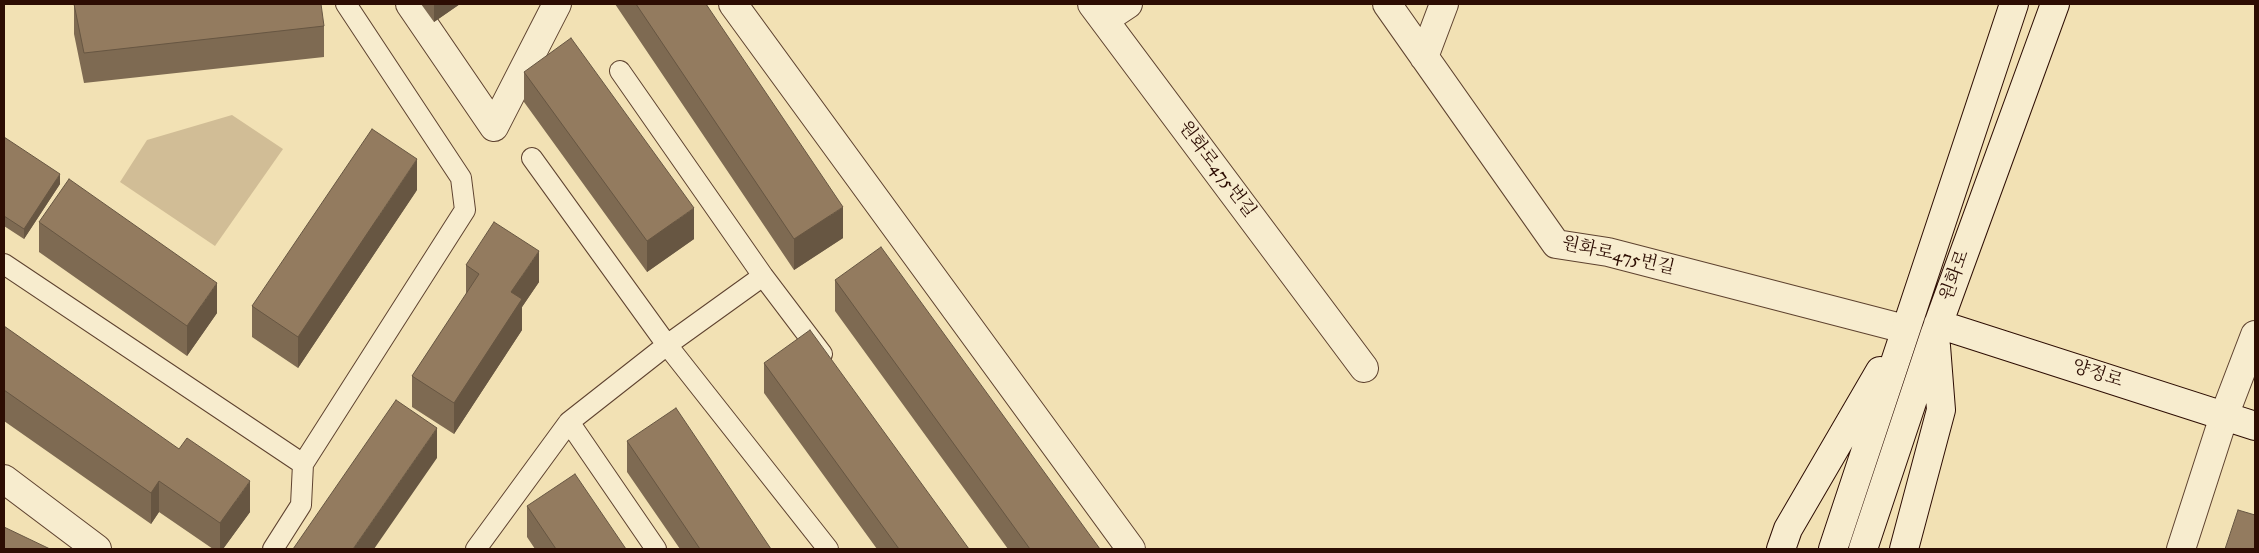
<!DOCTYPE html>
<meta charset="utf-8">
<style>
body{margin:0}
#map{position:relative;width:2259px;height:553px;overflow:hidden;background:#f2e1b4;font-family:"IM FELL DW Pica",serif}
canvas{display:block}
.frame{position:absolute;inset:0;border:5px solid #2d0d03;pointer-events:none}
</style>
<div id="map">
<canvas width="2259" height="553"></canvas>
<div class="frame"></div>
</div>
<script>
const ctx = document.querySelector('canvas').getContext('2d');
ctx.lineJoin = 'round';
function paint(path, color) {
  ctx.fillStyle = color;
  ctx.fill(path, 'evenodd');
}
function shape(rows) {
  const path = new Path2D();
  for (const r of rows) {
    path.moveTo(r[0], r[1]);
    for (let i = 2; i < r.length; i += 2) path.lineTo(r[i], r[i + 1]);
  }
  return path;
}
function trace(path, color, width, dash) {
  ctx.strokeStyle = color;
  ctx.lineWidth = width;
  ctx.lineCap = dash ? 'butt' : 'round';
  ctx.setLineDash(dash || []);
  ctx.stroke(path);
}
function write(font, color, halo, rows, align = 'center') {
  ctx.font = font + ' "IM FELL DW Pica","Noto Serif KR",serif';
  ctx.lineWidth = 4;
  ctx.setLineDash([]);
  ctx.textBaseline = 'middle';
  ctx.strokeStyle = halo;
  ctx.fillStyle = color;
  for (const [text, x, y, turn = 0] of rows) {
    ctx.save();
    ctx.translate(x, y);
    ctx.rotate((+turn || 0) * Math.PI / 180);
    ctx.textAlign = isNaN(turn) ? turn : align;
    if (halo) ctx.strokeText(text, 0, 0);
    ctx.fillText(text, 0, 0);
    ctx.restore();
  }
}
paint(shape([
 [232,115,283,149,215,246,120,182,147,140]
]), '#d1bd96');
const lane = shape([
 [620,71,763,276,822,354],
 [532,158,667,345,828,549],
 [4,264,303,464,465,210,461,178,346,4],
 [569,422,656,549],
 [273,549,301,505,303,464],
 [476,549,569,422,667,345,763,276]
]);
const street = shape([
 [410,4,494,127,557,4],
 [733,4,1131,549],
 [1092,4,1364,368],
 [1387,4,1556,244,1608,252,1905,329],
 [1104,20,1128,4],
 [1424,57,1444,4],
 [4,479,97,549],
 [2181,549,2224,416,2255,335]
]);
const secondary = shape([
 [1938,324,2255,426],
 [1781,549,1788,529,1880,371],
 [1833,549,2014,4],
 [1863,549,1935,333,2055,4],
 [1904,549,1941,410,1936,346]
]);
trace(lane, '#5e422f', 22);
trace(street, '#5e422f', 30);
trace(secondary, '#2d0d03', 30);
trace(lane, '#f7ecce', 20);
trace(street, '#f7ecce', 28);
trace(secondary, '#f7ecce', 28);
paint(shape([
 [74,4,324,26,324,57,84,83,74,34],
 [421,4,460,4,434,22],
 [615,4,706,4,843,238,794,270],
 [524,72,694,239,647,272,524,102],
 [4,137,60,184,24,239,4,226],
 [417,190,298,368,252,337,252,306],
 [39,222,217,313,187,356,39,252],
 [466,265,539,282,522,307,522,330,454,434,412,407,412,376,466,295],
 [835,280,1100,549,1008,549,835,311],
 [4,326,250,512,223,549,213,549,159,512,151,524,4,421],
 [764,363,969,549,877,549,764,393],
 [627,441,771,549,680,549,627,472],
 [527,506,626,549,535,549,527,537]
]), '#7e6a52');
paint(shape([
 [434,4,460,4,434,22],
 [417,159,417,190,298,368,298,337],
 [60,174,60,184,24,239,24,229],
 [843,207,843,238,794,270,794,239],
 [694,208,694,239,647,272,647,241],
 [539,251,539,282,522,307,522,330,454,434,454,403,511,292],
 [217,283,217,313,187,356,187,326],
 [437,428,437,458,374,549,353,549],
 [159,481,159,512,151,524,151,493],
 [250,481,250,512,223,549,220,549,220,523]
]), '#675642');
const building = shape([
 [74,4,321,4,324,26,84,53,74,4],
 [636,4,706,4,843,207,794,239,636,4],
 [571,38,694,208,647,241,524,72,571,38],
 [372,129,417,159,298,337,252,306,372,129],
 [4,137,60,174,24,229,4,216,4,137],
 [69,179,217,283,187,326,39,222,69,179],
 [494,222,539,251,511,292,522,299,454,403,412,376,479,274,466,265,494,222],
 [881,247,1100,549,1030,549,835,280,881,247],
 [4,326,179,449,187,438,250,481,220,523,159,481,151,493,4,390,4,326],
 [810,330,969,549,899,549,764,363,810,330],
 [396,400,437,428,353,549,293,549,396,400],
 [676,408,771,549,700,549,627,441,676,408],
 [575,474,626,549,556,549,527,506,575,474],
 [2238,510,2255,515,2255,549,2225,549,2238,510],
 [4,527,50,549,4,549,4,527]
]);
paint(building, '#937b5f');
trace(building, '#675642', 1);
write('18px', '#2d0d03', '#f7ecce', [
 ["원화로475번길",1216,170,53],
 ["원화로475번길",1618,257,13],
 ["원화로",1956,276,-70],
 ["양정로",2097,375,18]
]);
</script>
